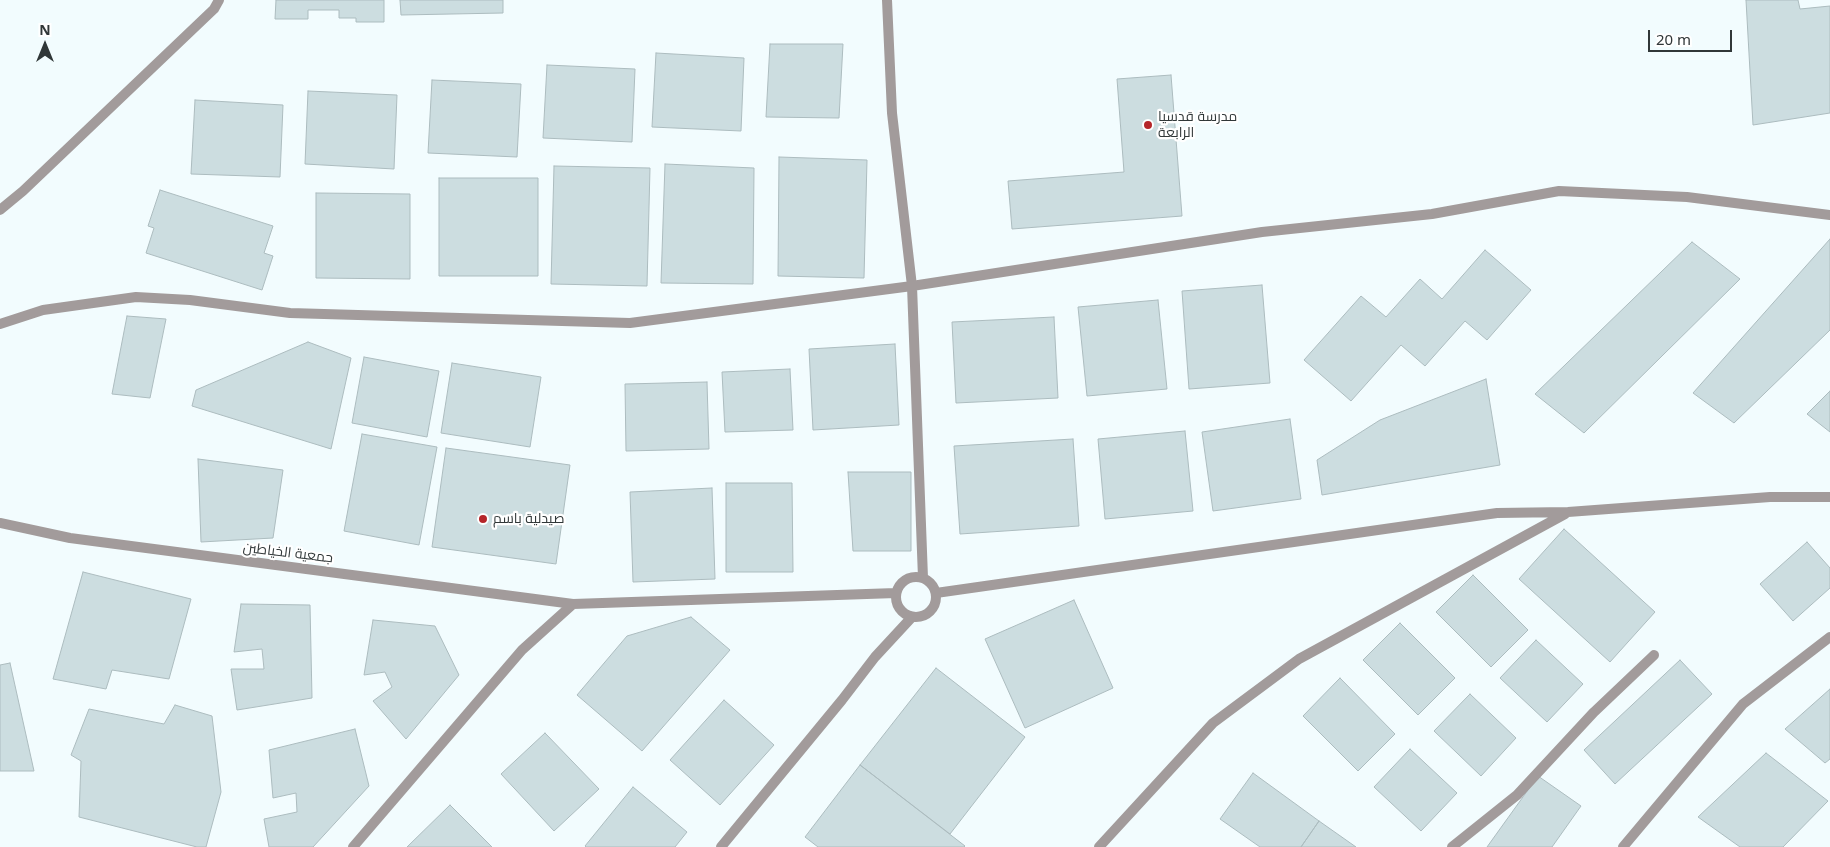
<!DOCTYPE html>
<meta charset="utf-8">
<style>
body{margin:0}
#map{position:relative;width:1830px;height:847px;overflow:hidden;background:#f2fcfe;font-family:"Noto Sans",sans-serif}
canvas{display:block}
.north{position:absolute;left:20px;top:20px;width:50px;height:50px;-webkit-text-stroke:4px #fff;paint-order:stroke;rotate:0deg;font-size:14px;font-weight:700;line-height:20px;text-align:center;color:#303738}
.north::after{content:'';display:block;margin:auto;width:18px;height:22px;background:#303738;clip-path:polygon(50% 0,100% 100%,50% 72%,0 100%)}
.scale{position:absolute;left:1648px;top:30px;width:84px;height:22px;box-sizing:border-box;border:2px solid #303738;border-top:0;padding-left:6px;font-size:15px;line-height:18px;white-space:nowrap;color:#303738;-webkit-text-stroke:4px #fff;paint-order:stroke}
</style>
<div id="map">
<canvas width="1830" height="847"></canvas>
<div class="north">N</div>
<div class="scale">20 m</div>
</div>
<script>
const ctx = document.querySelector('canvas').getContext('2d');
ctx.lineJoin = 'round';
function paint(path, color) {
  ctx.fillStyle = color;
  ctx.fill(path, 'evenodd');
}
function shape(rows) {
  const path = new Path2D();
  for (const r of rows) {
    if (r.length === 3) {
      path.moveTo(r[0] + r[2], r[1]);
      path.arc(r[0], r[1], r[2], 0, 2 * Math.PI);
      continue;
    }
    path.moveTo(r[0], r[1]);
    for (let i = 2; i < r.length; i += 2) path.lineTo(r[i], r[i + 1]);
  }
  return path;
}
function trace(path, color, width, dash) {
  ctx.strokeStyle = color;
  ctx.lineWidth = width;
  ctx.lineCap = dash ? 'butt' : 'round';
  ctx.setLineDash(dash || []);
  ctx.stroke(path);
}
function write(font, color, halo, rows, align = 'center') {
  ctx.font = font + ' "Noto Sans",Cairo,sans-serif';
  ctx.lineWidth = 4.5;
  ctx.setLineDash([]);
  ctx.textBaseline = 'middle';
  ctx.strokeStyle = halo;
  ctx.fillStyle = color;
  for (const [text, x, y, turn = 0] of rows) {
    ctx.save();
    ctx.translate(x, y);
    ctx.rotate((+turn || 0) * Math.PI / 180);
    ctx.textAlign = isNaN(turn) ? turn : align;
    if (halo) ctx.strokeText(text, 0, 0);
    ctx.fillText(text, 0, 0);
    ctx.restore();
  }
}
const building = shape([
 [276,0,384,0,384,22,356,22,356,18,339,18,339,10,308,10,308,19,275,19,276,0],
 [400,0,503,0,503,13,401,15,400,0],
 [1746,0,1798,0,1800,9,1830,6,1830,113,1753,125,1746,0],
 [770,44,843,44,839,118,766,117,770,44],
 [656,53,744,58,741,131,652,127,656,53],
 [547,65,635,69,632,142,543,138,547,65],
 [1171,75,1182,216,1012,229,1008,181,1124,172,1117,79,1171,75],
 [432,80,521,84,517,157,428,153,432,80],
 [308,91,397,95,394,169,305,164,308,91],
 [195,100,283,105,280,177,191,174,195,100],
 [779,157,867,160,864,278,778,276,779,157],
 [665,164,754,168,753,284,661,283,665,164],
 [554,166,650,168,647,286,551,284,554,166],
 [439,178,538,178,538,276,439,276,439,178],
 [160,190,273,226,264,253,273,256,262,290,146,253,154,228,148,226,160,190],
 [316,193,410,194,410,279,316,278,316,193],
 [1830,239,1830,330,1734,423,1693,393,1830,239],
 [1692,242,1740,279,1584,433,1535,394,1692,242],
 [1485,250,1531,290,1487,340,1465,321,1425,366,1401,345,1351,401,1304,360,1361,296,1386,317,1420,279,1442,299,1485,250],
 [1262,285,1270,383,1189,389,1182,291,1262,285],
 [1158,300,1167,389,1087,396,1078,307,1158,300],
 [127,316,166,319,150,398,112,394,127,316],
 [1054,317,1058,398,956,403,952,322,1054,317],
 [308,342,351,358,331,449,192,406,196,390,308,342],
 [895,344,899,425,813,430,809,349,895,344],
 [364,357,439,371,427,437,352,423,364,357],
 [452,363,541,377,530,447,441,433,452,363],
 [790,369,793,430,725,432,722,372,790,369],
 [1486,379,1500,465,1322,495,1317,460,1380,420,1486,379],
 [707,382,709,449,626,451,625,384,707,382],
 [1830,391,1830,432,1807,414,1830,391],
 [1290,419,1301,499,1213,511,1202,432,1290,419],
 [1185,431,1193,511,1105,519,1098,439,1185,431],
 [362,434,437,447,419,545,344,531,362,434],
 [1073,439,1079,526,960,534,954,446,1073,439],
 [446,448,570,465,556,564,432,547,446,448],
 [198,459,283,470,273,538,201,542,198,459],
 [848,472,911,472,911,551,853,551,848,472],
 [726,483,792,483,793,572,726,572,726,483],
 [712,488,715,579,633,582,630,492,712,488],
 [1564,529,1655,612,1610,662,1519,579,1564,529],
 [1807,542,1830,568,1830,588,1793,621,1760,584,1807,542],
 [83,572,191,599,169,679,112,670,106,689,53,679,83,572],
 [1473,575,1528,630,1491,667,1436,612,1473,575],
 [1074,600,1113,688,1025,728,985,639,1074,600],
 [241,604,310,605,312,698,237,710,231,669,264,669,262,649,234,652,241,604],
 [691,617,730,650,642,751,577,695,627,636,691,617],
 [373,620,435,626,459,675,406,739,373,701,392,687,385,672,364,675,373,620],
 [1400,623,1455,678,1418,715,1363,660,1400,623],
 [1536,640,1583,684,1547,722,1500,678,1536,640],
 [1680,660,1712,694,1615,784,1584,750,1680,660],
 [10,663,34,771,0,771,0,665,10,663],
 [936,668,1025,737,950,834,860,765,936,668],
 [1340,678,1395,734,1358,771,1303,716,1340,678],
 [1830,689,1830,759,1825,763,1785,729,1830,689],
 [1470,694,1516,738,1481,776,1434,731,1470,694],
 [724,700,774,745,720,805,670,760,724,700],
 [175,705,212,716,221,792,206,847,197,847,79,817,81,761,71,755,89,709,164,724,175,705],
 [355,729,369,786,313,847,269,847,264,819,297,812,296,793,273,798,269,750,355,729],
 [545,733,599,789,554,831,501,774,545,733],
 [1410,749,1457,793,1421,831,1374,787,1410,749],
 [1766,753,1828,801,1783,847,1740,847,1698,817,1766,753],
 [860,765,965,846,964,847,818,847,805,837,860,765],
 [1253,773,1319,821,1301,847,1260,847,1220,819,1253,773],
 [1538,776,1581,806,1552,847,1487,847,1538,776],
 [633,787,687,832,675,847,586,847,585,846,633,787],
 [450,805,492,847,407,847,450,805],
 [1319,821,1356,847,1301,847,1319,821]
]);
paint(building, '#ccdde0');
trace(building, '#acbcbf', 1);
trace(shape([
 [887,0,892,113,912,286,923,578],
 [0,210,23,191,214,9,219,0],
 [0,324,43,310,136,297,190,300,290,313,630,323,912,286,1262,232,1432,214,1559,191,1687,197,1830,215],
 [0,523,70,538,573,604],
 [916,597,20],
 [936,593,1497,513,1568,512,1770,497,1830,497],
 [353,847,522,650,573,604,896,593],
 [721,847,842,700,875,657,912,617],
 [1099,847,1213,723,1299,659,1565,514],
 [1452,847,1517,795,1594,712,1654,655],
 [1623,847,1743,704,1830,637]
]), '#a29b9b', 10);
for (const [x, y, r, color] of [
 [1148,125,5,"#b52529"],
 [483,519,5,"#b52529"]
]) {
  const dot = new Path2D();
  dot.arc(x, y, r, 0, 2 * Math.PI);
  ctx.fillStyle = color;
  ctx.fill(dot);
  trace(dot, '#fff', 2);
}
write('14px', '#303738', '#fff', [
 ["مدرسة قدسيا",1158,117],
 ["الرابعة",1158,133],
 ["صيدلية باسم",493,519]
], 'left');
write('14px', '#303738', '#fff', [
 ["جمعية الخياطين",288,553,7]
]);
</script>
